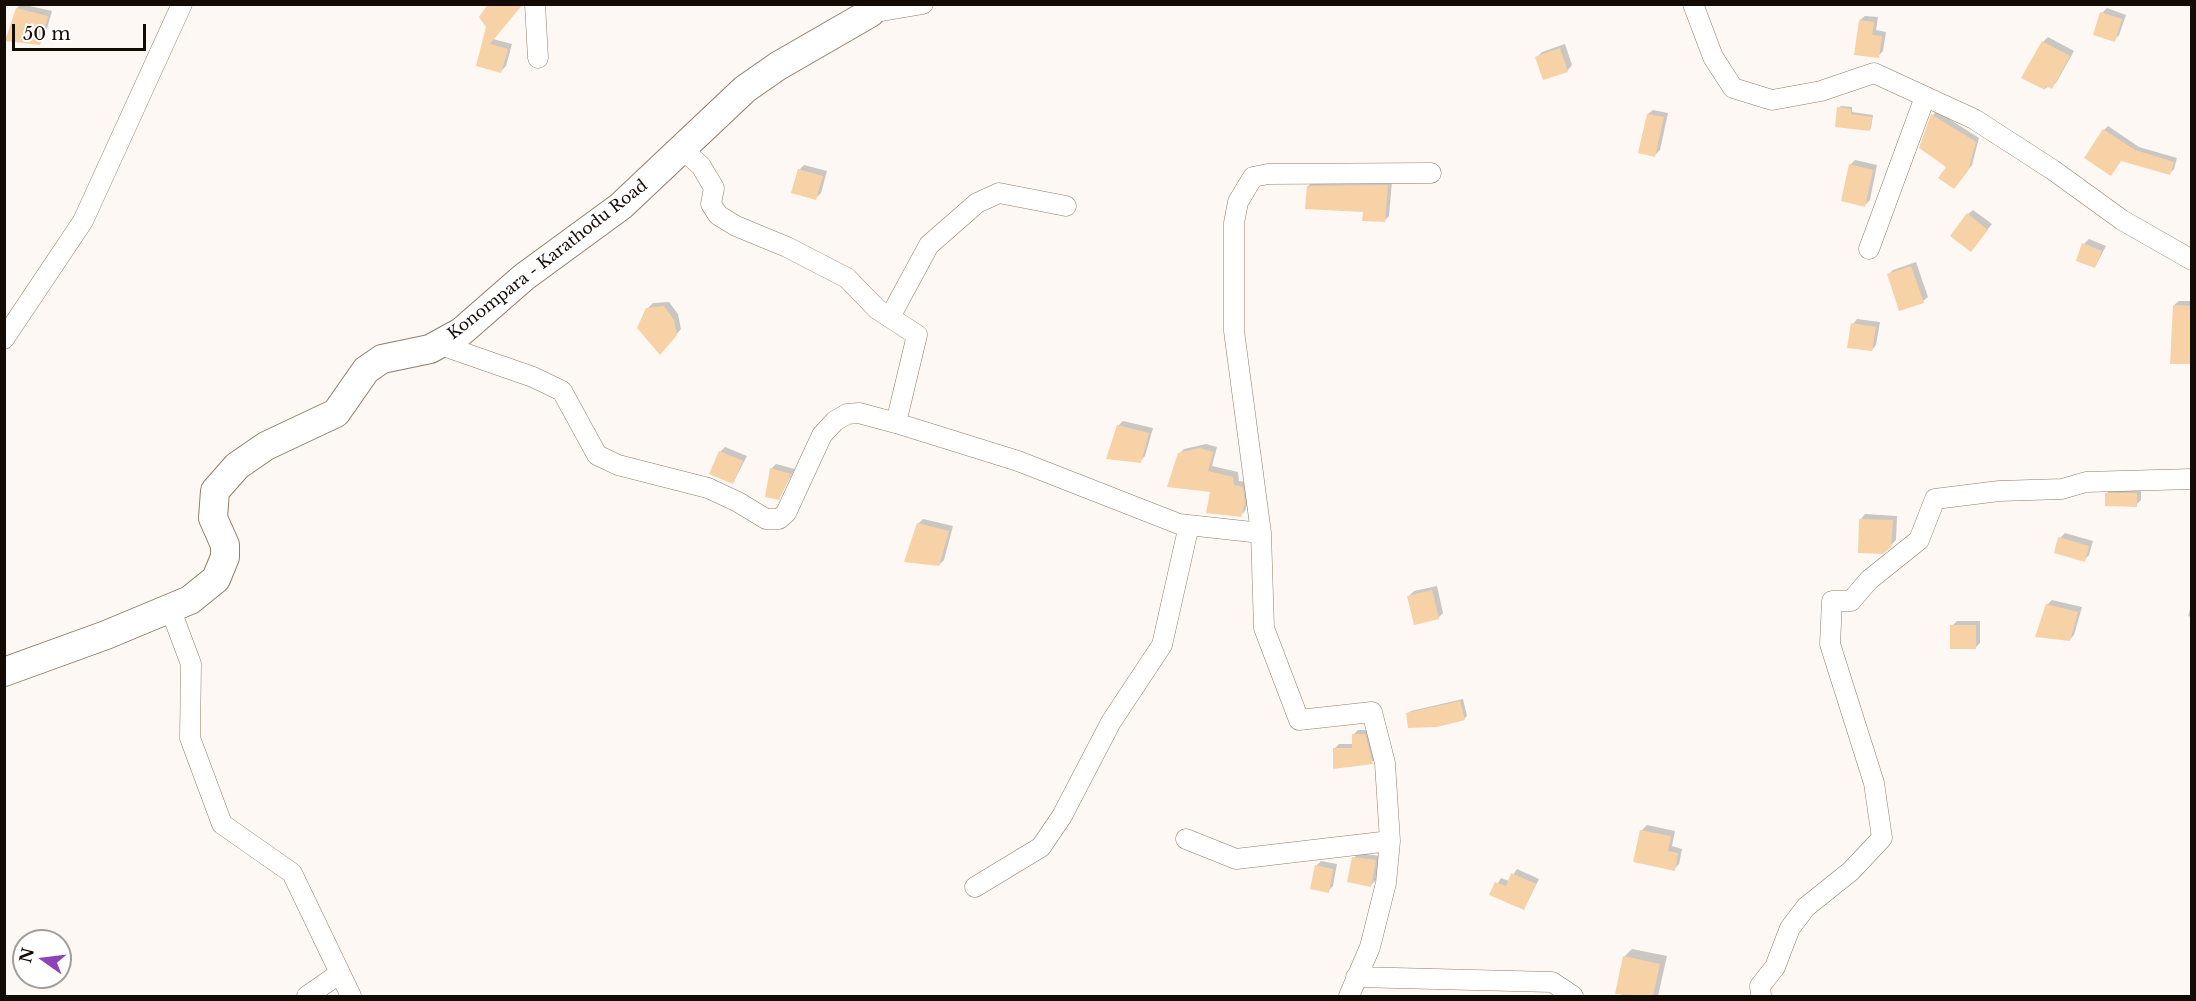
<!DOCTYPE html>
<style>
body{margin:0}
#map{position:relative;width:2196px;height:1001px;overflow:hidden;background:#fdf8f3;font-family:"Libre Baskerville",serif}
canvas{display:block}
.frame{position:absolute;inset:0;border:6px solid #130b04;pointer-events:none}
.north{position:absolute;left:12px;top:929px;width:60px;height:60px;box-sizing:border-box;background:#fff;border:2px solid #a19d9b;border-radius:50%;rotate:284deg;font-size:16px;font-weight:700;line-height:24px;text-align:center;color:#130b04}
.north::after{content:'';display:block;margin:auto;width:21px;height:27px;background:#8c44b6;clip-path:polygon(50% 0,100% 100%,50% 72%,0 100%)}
.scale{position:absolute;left:12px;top:24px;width:134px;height:27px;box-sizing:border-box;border:3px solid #130b04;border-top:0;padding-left:8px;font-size:18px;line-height:21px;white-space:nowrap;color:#130b04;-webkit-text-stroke:4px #fff;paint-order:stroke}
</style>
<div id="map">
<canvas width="2196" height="1001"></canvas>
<div class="frame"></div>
<div class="north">N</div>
<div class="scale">50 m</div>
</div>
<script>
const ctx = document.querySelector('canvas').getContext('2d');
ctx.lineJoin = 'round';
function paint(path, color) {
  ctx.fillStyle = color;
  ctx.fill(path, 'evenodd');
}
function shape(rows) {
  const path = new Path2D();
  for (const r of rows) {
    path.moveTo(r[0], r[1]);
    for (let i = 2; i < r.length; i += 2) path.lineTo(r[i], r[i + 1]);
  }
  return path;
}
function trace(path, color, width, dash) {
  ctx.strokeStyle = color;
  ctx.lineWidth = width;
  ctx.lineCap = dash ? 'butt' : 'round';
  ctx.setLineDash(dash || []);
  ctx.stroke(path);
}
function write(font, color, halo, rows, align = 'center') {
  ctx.font = font + ' "Libre Baskerville",serif';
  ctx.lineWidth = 4.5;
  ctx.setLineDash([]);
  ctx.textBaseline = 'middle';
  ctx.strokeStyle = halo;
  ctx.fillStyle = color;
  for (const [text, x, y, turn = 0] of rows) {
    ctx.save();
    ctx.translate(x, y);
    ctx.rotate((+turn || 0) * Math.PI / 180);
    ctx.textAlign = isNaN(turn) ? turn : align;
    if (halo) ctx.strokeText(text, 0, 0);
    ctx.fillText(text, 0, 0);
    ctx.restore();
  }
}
paint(shape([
 [21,4,52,11,44,39,39,44,17,8],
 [2107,8,2126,15,2119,35,2114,40,2102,13],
 [1865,16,1878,17,1876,30,1886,32,1883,51,1878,56,1860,20],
 [488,27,493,39,512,44,506,66,501,71,478,65],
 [2048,37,2074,51,2056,83,2044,89,2043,42],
 [1565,44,1572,65,1568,70,1544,78,1537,57,1542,52],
 [1841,106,1852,107,1852,112,1873,115,1871,128,1869,130,1839,108],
 [1653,110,1668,113,1660,150,1655,155,1648,114],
 [1937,111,1979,138,1972,165,1958,183,1948,167,1933,115],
 [2108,126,2139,147,2177,158,2174,169,2170,173,2122,159,2104,130],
 [1855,160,1877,165,1870,200,1865,205,1850,165],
 [804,165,827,171,821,193,816,198,799,170],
 [1392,181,1389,216,1384,221,1308,186,1313,182],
 [1973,210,1992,224,1975,246,1968,214],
 [2089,239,2106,246,2095,267,2084,244],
 [1916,262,1928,297,1923,301,1888,275,1893,270],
 [2179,301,2192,301,2192,363,2174,305],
 [669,302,678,314,681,329,664,349,647,309,653,303],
 [1857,319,1880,322,1876,345,1872,350,1853,324],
 [1123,421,1153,428,1145,456,1140,461,1118,426],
 [1206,444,1217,447,1212,466,1238,472,1239,481,1247,482,1249,497,1245,511,1240,516,1212,490,1179,454,1184,449],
 [725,447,747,456,733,483,720,452],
 [776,464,795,469,778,499,771,469],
 [2141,488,2141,500,2136,505,2106,494,2111,489],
 [1865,514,1897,516,1896,540,1890,546,1861,519],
 [923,519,953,526,944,560,939,565,918,524],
 [2065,533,2093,541,2089,555,2084,560,2060,538],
 [1437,586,1443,613,1438,618,1409,596,1414,591],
 [2052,600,2082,607,2074,635,2069,640,2047,605],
 [2192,603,2192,617,2188,616],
 [1957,621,1980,621,1980,643,1975,648,1952,626],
 [1463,699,1467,716,1464,719,1407,714,1411,711],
 [1358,730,1370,730,1377,757,1372,762,1334,749,1339,744,1354,744,1353,735],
 [1647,825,1675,831,1672,846,1682,849,1679,864,1674,869,1635,861,1642,830],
 [1359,853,1380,856,1376,880,1371,885,1354,858],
 [1321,861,1337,864,1333,886,1328,891,1316,866],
 [1517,869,1539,879,1524,909,1491,894,1501,878,1509,881],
 [1632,949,1667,956,1658,996,1621,996,1624,957]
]), '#0003');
paint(shape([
 [488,4,523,4,490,44,508,49,501,73,476,66,486,27,479,17],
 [16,8,48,16,40,45,5,41],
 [2100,12,2122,19,2115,42,2093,35],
 [1859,20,1874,22,1872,35,1882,36,1879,58,1854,55],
 [2042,41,2070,56,2052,89,2046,86,2045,90,2021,78],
 [1560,48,1568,72,1543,80,1535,57],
 [1837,107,1851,109,1851,114,1872,117,1870,131,1835,127],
 [1647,114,1664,117,1655,157,1638,153],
 [1931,114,1976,142,1968,171,1954,189,1938,178,1946,167,1919,148],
 [2103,129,2135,150,2174,162,2170,175,2121,161,2111,176,2084,158],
 [1849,164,1873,170,1865,207,1841,201],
 [798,169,823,176,816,200,791,193],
 [1388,185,1385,222,1362,221,1363,212,1305,209,1307,186],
 [1967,213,1988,230,1971,252,1950,236],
 [2082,243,2102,251,2095,268,2076,261],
 [1911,266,1924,303,1899,311,1887,274],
 [2173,305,2192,306,2192,364,2170,364],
 [664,306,674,320,677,335,660,355,637,328,646,308],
 [1851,323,1876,327,1872,351,1847,348],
 [1117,425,1149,433,1141,463,1106,459],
 [1200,448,1213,452,1208,471,1233,477,1234,485,1243,487,1245,503,1241,517,1206,513,1210,492,1167,487,1178,453],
 [719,451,743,461,733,484,709,474],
 [770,468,791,474,779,500,765,497],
 [2105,493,2137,493,2137,507,2105,506],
 [1859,519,1893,520,1891,547,1883,554,1858,553],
 [917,523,949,531,939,566,904,562],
 [2058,537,2089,546,2085,562,2054,553],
 [1432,590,1439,619,1414,625,1407,596],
 [2046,604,2078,612,2070,641,2035,637],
 [1950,625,1976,625,1976,649,1950,649],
 [1460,701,1465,720,1437,727,1408,728,1406,713],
 [1352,734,1365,734,1373,764,1333,769,1333,748,1352,748],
 [1640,830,1671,836,1668,851,1678,853,1675,871,1633,862],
 [1352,857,1376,860,1371,887,1347,882],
 [1315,865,1333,869,1329,893,1310,889],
 [1511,873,1536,884,1524,910,1489,895,1495,882,1506,886],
 [1623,956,1660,964,1653,996,1615,994]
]), '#f7d2a6');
const street = shape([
 [535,4,538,58],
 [1693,4,1713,57,1733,88,1772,100,1821,91,1874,73,1974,119,2053,170,2122,220,2192,260],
 [870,13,923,4],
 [682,149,701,166,714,188,711,204,718,215,736,226,787,247,847,278,877,309,917,335,896,423,1018,461,1179,524,1261,533,1264,628,1299,720,1372,712,1385,763,1390,841,1386,883,1370,947,1349,996],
 [1869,249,1925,97],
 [890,317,929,245,977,203,999,193,1066,206],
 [4,339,83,221,182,4],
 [438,344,533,377,562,391,597,455,618,465,708,488,738,502,766,519,779,519,786,513,822,435,835,421,847,414,859,413,896,423],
 [1261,533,1234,331,1234,223,1238,202,1253,177,1268,174,1431,173],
 [170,608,191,664,190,738,222,824,292,873,351,996],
 [1186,839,1236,859,1390,841],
 [975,887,1041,847,1062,816,1111,722,1162,645,1189,525],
 [1356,977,1552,982,1573,996],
 [307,996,339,974],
 [1761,996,1760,986,1775,967,1790,928,1806,907,1851,871,1882,838,1874,783,1830,644,1832,601,1851,601,1869,580,1919,540,1935,499,1999,491,2062,489,2086,482,2192,479]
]);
const secondary = shape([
 [4,672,106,635,190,600,216,579,225,557,225,545,213,518,215,491,237,466,266,446,336,413,366,370,382,359,430,349,461,332,524,277,621,206,745,89,778,66,870,13,869,4]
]);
trace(street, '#937e67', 21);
trace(secondary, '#937e67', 30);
trace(street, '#fff', 20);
trace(secondary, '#fff', 28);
write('16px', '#130b04', '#fff', [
 ["Konompara - Karathodu Road",548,260,-38]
]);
</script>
